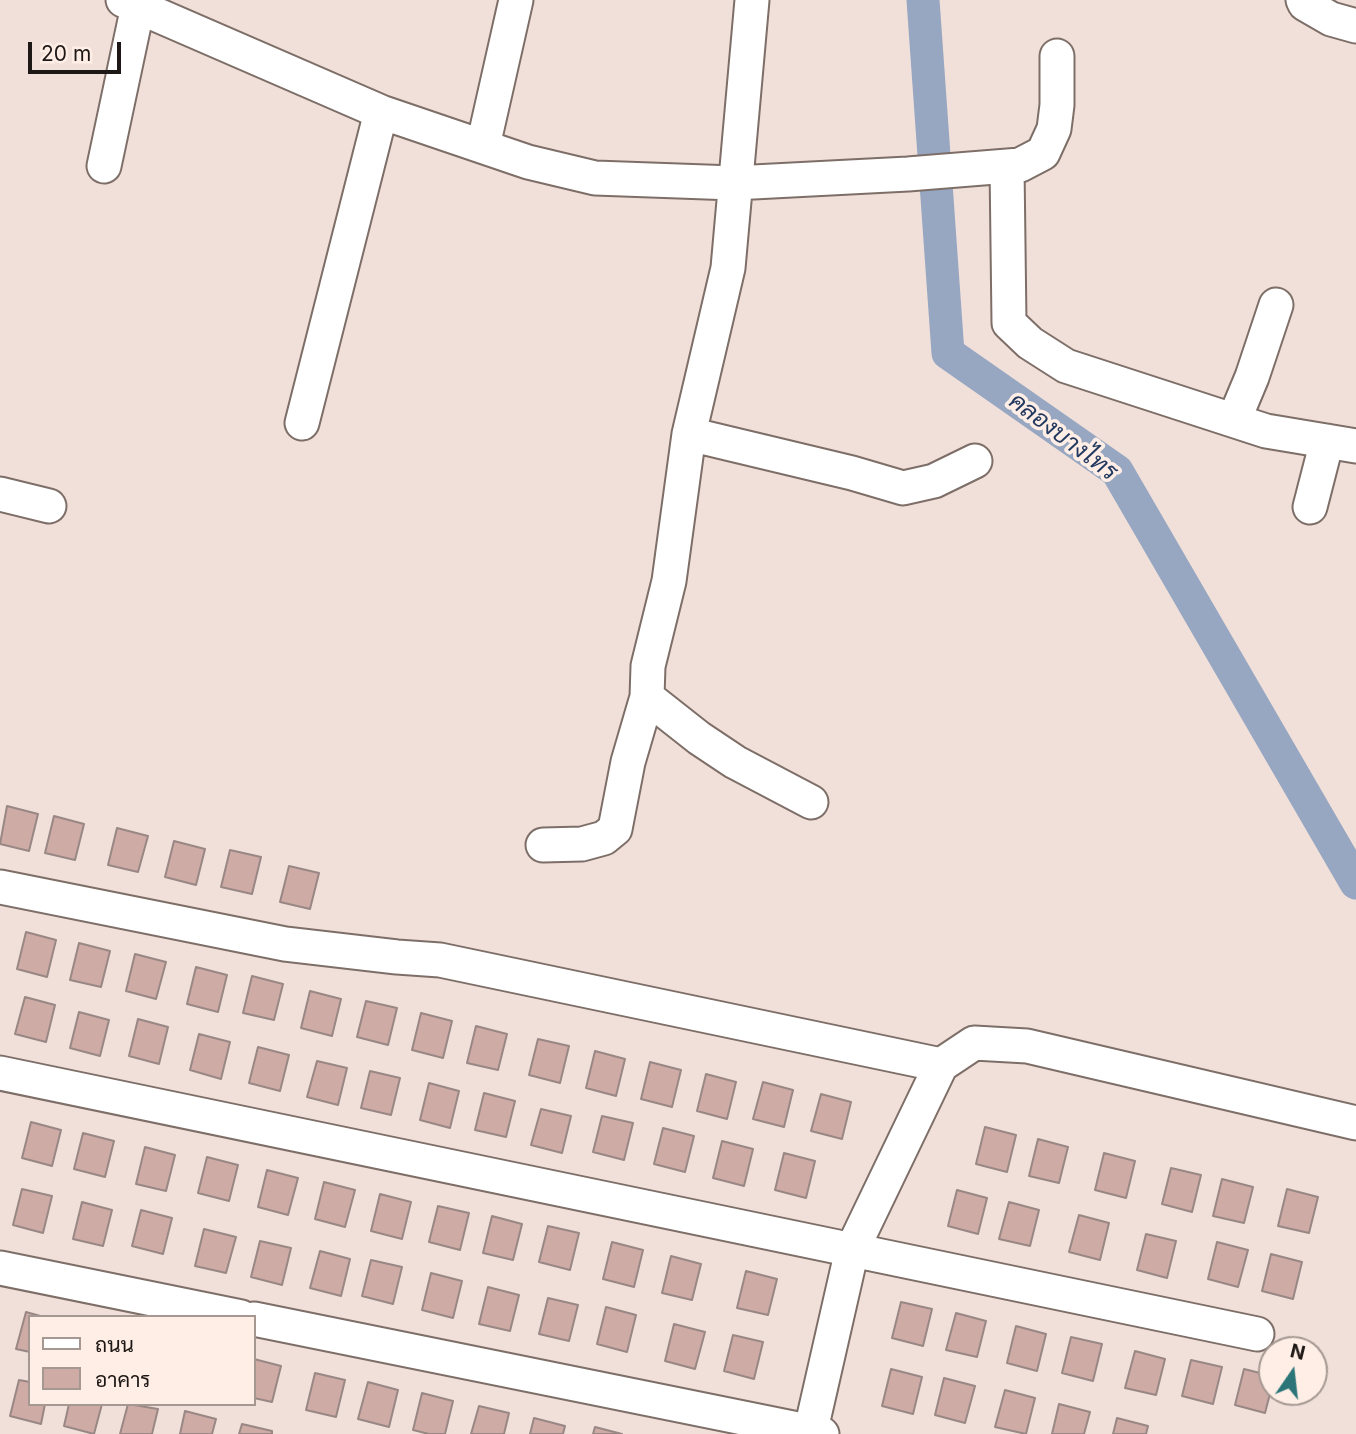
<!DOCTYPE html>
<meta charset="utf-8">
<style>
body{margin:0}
#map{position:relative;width:1356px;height:1434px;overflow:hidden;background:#f1e0d9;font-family:Inter,Sarabun,sans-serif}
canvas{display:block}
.legend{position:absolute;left:28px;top:1315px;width:228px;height:91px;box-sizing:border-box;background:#ffeee6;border:2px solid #a59892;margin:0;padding:9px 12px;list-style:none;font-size:21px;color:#1d1715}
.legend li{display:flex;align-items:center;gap:14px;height:35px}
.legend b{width:35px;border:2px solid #a59892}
.north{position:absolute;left:1258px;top:1336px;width:70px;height:70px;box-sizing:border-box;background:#ffeee6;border:2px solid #a59892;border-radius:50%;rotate:14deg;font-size:19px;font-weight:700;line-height:28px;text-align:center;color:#1d1715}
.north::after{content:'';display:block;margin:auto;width:24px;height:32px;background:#2b7579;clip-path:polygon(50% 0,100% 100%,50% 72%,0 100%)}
.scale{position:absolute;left:28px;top:42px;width:93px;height:32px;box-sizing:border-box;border:4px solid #1d1715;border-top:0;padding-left:9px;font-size:21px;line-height:24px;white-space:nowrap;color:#1d1715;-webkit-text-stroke:5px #ffeee6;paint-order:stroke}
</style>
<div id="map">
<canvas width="1356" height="1434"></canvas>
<ul class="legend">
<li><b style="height:9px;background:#fff"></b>ถนน</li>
<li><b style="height:19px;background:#cfaba6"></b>อาคาร</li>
</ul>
<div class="north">N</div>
<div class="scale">20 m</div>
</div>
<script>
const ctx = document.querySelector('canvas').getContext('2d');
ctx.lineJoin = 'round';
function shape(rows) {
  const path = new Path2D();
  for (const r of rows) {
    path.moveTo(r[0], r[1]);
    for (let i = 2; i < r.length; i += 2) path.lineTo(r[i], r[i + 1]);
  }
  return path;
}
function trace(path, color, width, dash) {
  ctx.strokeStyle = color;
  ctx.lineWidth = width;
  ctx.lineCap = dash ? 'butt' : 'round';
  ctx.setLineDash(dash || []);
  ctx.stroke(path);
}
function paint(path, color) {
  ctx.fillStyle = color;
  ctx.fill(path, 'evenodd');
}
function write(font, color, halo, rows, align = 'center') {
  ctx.font = font + ' Inter,Sarabun,sans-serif';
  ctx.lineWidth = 7;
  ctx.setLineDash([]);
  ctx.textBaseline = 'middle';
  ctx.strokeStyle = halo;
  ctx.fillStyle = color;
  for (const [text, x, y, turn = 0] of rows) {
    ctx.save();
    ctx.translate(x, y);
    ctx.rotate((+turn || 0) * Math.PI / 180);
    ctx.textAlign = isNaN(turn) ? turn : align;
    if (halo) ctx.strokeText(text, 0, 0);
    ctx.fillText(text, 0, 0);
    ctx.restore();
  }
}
trace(shape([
 [923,0,948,353,1117,471,1356,883]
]), '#97a7c2', 33);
const building = shape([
 [7,806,38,814,29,851,0,844,7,806],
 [54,816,84,824,75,860,45,853,54,816],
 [117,828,148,836,138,872,108,865,117,828],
 [174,841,205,849,196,885,165,877,174,841],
 [230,850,261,857,252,894,221,887,230,850],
 [289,866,319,873,310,909,280,902,289,866],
 [26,932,56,940,47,977,17,969,26,932],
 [79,943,110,951,101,987,70,980,79,943],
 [135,954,166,962,156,999,126,991,135,954],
 [196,967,227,975,218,1012,187,1004,196,967],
 [252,976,283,984,274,1020,243,1013,252,976],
 [310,991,341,999,332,1036,301,1028,310,991],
 [25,997,55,1005,46,1042,15,1034,25,997],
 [366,1001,397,1008,388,1045,357,1037,366,1001],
 [79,1012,109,1020,100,1056,70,1048,79,1012],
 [421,1013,452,1021,443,1058,412,1050,421,1013],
 [138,1019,168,1027,159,1064,129,1056,138,1019],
 [476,1026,507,1034,498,1070,467,1063,476,1026],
 [199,1034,230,1042,221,1079,190,1070,199,1034],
 [538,1039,569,1046,560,1083,529,1075,538,1039],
 [258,1047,289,1055,280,1091,249,1083,258,1047],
 [595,1051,625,1059,616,1096,586,1088,595,1051],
 [317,1061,347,1068,338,1105,307,1097,317,1061],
 [650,1062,681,1070,672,1107,641,1099,650,1062],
 [370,1071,400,1078,391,1115,361,1108,370,1071],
 [706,1074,736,1082,727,1119,697,1111,706,1074],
 [763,1082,793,1090,784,1127,753,1119,763,1082],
 [429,1083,459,1091,450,1128,420,1120,429,1083],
 [484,1093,515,1101,506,1137,475,1130,484,1093],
 [821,1094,851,1102,842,1139,811,1131,821,1094],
 [541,1109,571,1116,562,1153,531,1145,541,1109],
 [602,1116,633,1123,624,1160,593,1152,602,1116],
 [31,1122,61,1130,52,1166,22,1158,31,1122],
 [985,1127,1016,1135,1007,1172,976,1164,985,1127],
 [663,1128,694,1136,685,1172,654,1164,663,1128],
 [83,1133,114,1141,105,1177,74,1169,83,1133],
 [1038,1139,1068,1147,1059,1183,1029,1176,1038,1139],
 [722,1141,753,1149,744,1186,713,1178,722,1141],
 [145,1147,175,1155,166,1191,136,1184,145,1147],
 [784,1153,815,1161,806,1198,775,1190,784,1153],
 [1104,1153,1135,1161,1126,1198,1095,1190,1104,1153],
 [207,1157,238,1165,229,1201,198,1193,207,1157],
 [1171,1168,1201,1175,1192,1212,1162,1204,1171,1168],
 [267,1170,298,1178,288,1215,258,1207,267,1170],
 [1222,1179,1253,1187,1244,1223,1213,1216,1222,1179],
 [324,1182,355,1190,345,1227,315,1219,324,1182],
 [22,1189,52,1196,43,1233,13,1225,22,1189],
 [1287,1189,1318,1197,1309,1233,1278,1226,1287,1189],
 [957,1190,987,1198,978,1234,948,1226,957,1190],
 [380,1194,411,1202,402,1239,371,1231,380,1194],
 [82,1202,112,1210,103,1246,73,1239,82,1202],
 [1009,1202,1039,1210,1030,1246,999,1239,1009,1202],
 [438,1206,469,1213,460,1250,429,1242,438,1206],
 [141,1210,172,1218,163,1254,132,1246,141,1210],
 [1079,1215,1109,1223,1100,1260,1069,1252,1079,1215],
 [492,1216,522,1224,513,1260,483,1253,492,1216],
 [548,1226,579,1233,570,1270,539,1262,548,1226],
 [204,1229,236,1237,226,1273,195,1266,204,1229],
 [1146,1234,1176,1241,1167,1278,1137,1270,1146,1234],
 [260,1241,291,1248,282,1285,251,1277,260,1241],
 [612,1242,643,1250,634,1287,603,1279,612,1242],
 [1217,1242,1248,1250,1238,1287,1208,1279,1217,1242],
 [320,1251,350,1259,341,1296,310,1288,320,1251],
 [1271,1254,1302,1262,1293,1299,1262,1291,1271,1254],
 [671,1256,701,1264,692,1300,662,1293,671,1256],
 [371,1260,402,1267,393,1304,362,1296,371,1260],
 [746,1271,777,1279,768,1315,737,1308,746,1271],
 [431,1273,462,1281,453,1318,422,1310,431,1273],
 [488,1287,519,1295,510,1331,479,1324,488,1287],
 [548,1298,578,1305,569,1341,539,1334,548,1298],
 [901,1302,932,1309,923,1346,892,1338,901,1302],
 [606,1307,636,1315,627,1352,597,1344,606,1307],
 [26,1312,44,1317,30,1317,30,1352,16,1349,26,1312],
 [956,1313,986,1321,977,1357,946,1350,956,1313],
 [674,1324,705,1332,695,1369,665,1361,674,1324],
 [1016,1326,1046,1334,1037,1371,1007,1363,1016,1326],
 [733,1335,763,1342,754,1379,724,1371,733,1335],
 [1071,1337,1102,1344,1093,1381,1062,1373,1071,1337],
 [1135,1351,1165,1359,1156,1395,1125,1388,1135,1351],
 [254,1359,281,1366,272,1402,254,1398,254,1359],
 [1191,1360,1222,1367,1213,1404,1182,1396,1191,1360],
 [891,1369,922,1377,913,1414,882,1406,891,1369],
 [1244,1369,1272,1376,1272,1386,1265,1413,1235,1405,1244,1369],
 [315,1373,345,1380,336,1417,306,1410,315,1373],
 [944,1378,975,1386,965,1423,935,1415,944,1378],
 [19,1380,30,1382,30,1404,45,1404,41,1424,10,1416,19,1380],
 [368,1382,398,1390,389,1427,358,1419,368,1382],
 [1005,1390,1035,1398,1026,1434,995,1427,1005,1390],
 [422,1393,453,1401,445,1434,429,1434,413,1430,422,1393],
 [69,1404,102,1404,94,1434,64,1426,69,1404],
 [128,1404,158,1409,152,1434,120,1434,128,1404],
 [1059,1404,1090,1412,1084,1434,1052,1434,1059,1404],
 [479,1406,509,1413,504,1434,471,1434,479,1406],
 [185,1411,216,1419,212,1434,180,1434,185,1411],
 [534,1418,565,1426,563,1434,530,1434,534,1418],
 [1117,1418,1148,1426,1146,1434,1113,1434,1117,1418],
 [242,1424,272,1431,272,1434,239,1434,242,1424],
 [595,1427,622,1434,593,1434,595,1427]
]);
paint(building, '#cfaba6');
trace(building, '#988784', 2);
const minor = shape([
 [123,0,381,112,528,162,595,178,734,183,908,174,1020,165,1043,153,1054,129,1057,105,1057,56],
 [752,0,728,268,689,434,669,581,648,666,647,697,699,738,735,762,811,802],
 [1303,0,1305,4,1331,19,1356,26],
 [483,146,516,0],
 [104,166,138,6],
 [1007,166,1009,323,1030,343,1066,366,1266,431,1356,446],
 [1234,420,1252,377,1276,305],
 [302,423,381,112],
 [689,434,852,473,903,488,934,481,975,461],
 [0,494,49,506],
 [1310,507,1327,441],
 [543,845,582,844,604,838,615,829,628,762,647,697],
 [0,887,285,944,397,957,440,960,941,1065],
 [0,1073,1257,1334],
 [0,1268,241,1317],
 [254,1319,822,1434],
 [810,1434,852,1250,941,1065,974,1043,1027,1046,1356,1123]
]);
trace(minor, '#7d6e68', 37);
trace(minor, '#fff', 33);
write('italic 24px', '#233a60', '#ffeee6', [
 ["คลองบางไทร",1063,437,37]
]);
</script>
